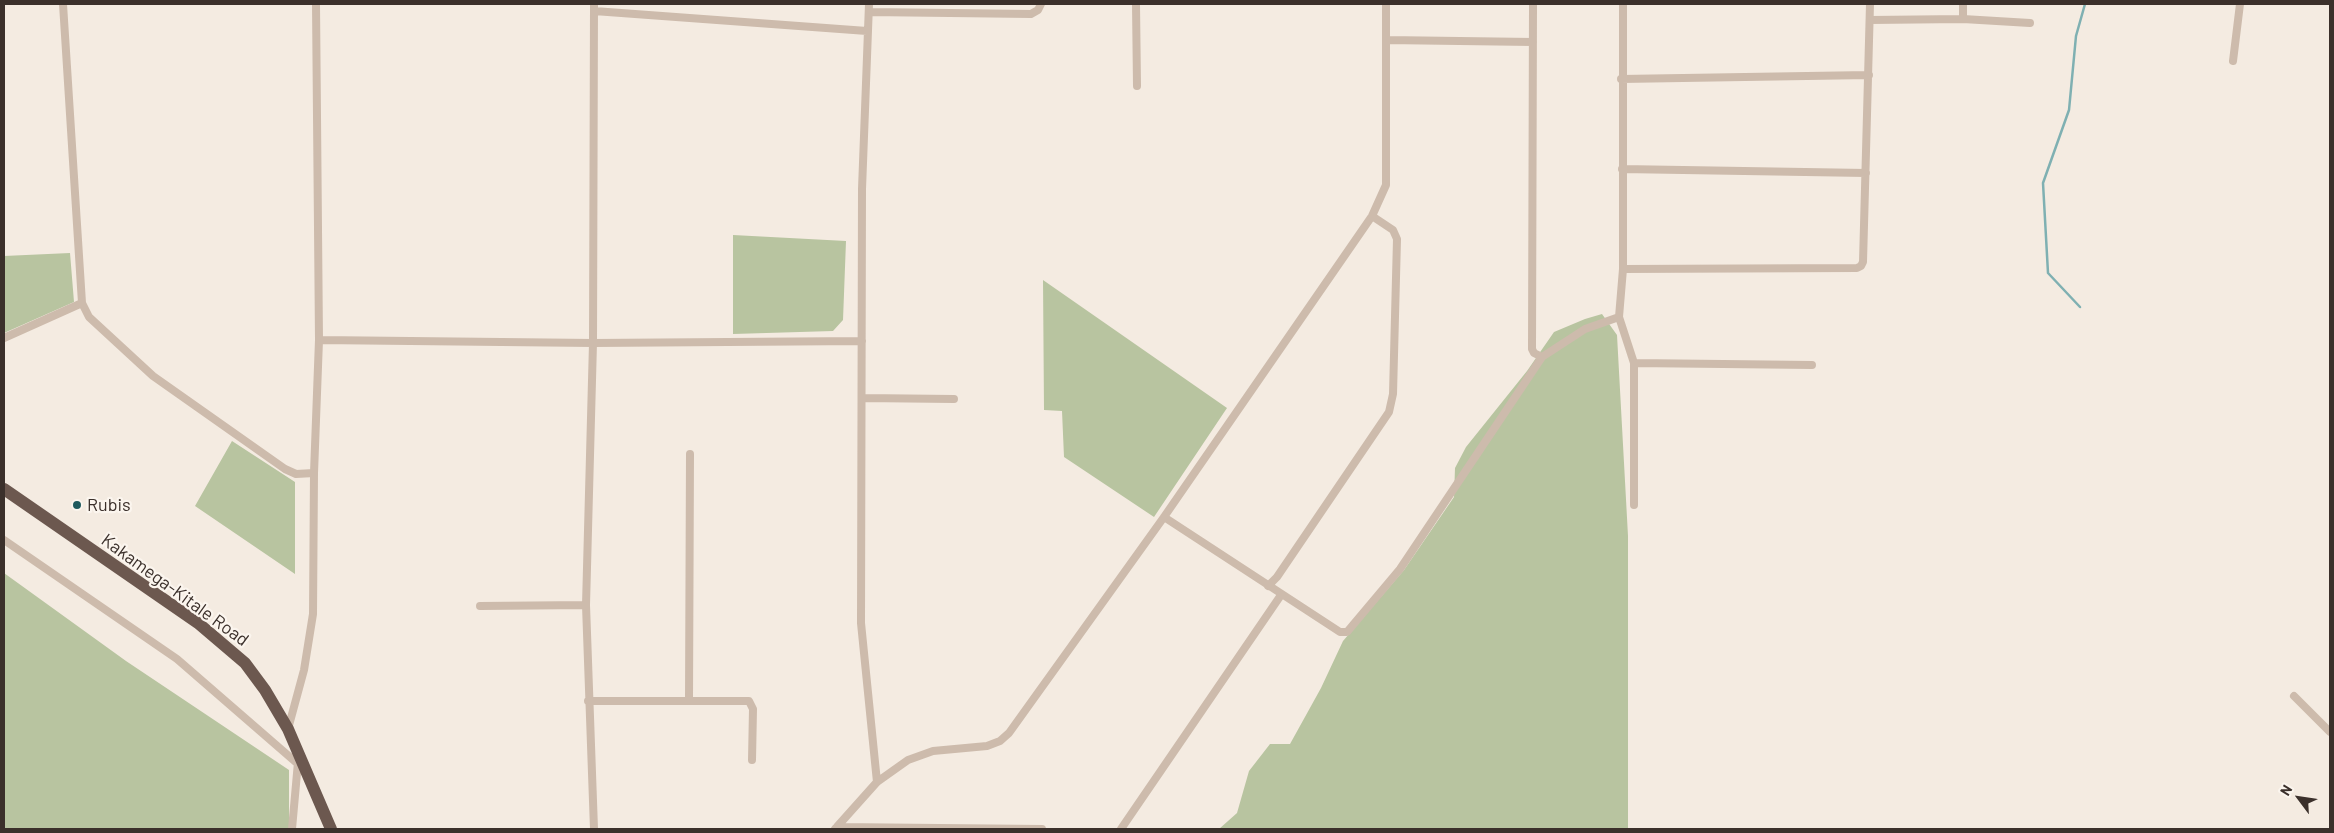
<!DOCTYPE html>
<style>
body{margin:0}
#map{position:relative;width:2334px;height:833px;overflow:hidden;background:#f4ebe1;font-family:Barlow,sans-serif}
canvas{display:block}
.frame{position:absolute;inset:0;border:5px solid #3b302b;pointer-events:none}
.north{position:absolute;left:2274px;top:773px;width:50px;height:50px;-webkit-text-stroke:4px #fbf5ee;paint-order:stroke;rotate:301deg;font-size:14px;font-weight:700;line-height:20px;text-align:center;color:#3b302b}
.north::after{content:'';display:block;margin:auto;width:18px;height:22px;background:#3b302b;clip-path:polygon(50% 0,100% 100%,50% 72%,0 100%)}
</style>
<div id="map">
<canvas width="2334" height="833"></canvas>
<div class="frame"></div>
<div class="north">N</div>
</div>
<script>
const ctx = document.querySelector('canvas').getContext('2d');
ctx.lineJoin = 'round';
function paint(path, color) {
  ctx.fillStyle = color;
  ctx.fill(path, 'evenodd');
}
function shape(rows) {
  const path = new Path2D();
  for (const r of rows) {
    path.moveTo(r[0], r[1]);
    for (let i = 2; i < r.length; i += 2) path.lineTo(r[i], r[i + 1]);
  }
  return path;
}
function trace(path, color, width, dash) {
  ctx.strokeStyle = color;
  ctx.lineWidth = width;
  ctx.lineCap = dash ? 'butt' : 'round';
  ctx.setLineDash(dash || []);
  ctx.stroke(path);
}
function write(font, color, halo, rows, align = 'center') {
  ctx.font = font + ' Barlow,sans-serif';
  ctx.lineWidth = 4.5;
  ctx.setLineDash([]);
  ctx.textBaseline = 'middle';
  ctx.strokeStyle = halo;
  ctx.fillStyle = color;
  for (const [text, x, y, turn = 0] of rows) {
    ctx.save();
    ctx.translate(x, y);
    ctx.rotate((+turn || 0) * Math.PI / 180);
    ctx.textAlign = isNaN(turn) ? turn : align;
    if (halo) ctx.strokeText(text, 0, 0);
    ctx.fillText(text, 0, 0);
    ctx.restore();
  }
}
paint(shape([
 [733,235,846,241,843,320,833,331,733,334],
 [70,253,74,302,4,333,4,256],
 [1043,280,1227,408,1154,517,1064,457,1062,411,1044,410],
 [1602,314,1617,335,1628,536,1628,829,1219,829,1237,813,1249,771,1270,744,1290,744,1321,688,1343,641,1404,570,1454,497,1455,468,1466,447,1527,371,1554,332,1585,319],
 [232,441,295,482,295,574,195,506],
 [4,573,126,661,289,770,289,829,4,829]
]), '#b8c4a0');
trace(shape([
 [2080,307,2048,273,2043,183,2069,110,2076,36,2085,4]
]), '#7fb0b2', 2.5);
trace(shape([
 [63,4,82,303,89,317,153,376,285,469,296,474,314,473],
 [869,4,862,189,861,623,877,782],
 [1136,4,1137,86],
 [1533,4,1532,349,1534,353,1542,357],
 [1623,4,1623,269,1619,317,1634,363,1634,505],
 [594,11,867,31],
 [869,12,1031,14,1038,10,1041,4],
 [1963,19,1963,4],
 [1870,20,1963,19,2030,23],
 [1386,40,1533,42],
 [2233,61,2240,4],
 [1621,79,1869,75],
 [1622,169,1866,173],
 [1623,269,1857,268,1861,266,1863,262,1870,4],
 [4,338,82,303],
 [319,340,593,343,862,341],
 [1634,363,1812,365],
 [862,398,954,399],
 [1164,517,1340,632,1347,632,1400,569,1542,357,1585,329,1619,317],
 [4,540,177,659,298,764],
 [1268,586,1277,577,1389,412,1393,394,1397,239,1393,230,1372,216],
 [480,606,586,605],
 [2294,696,2330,732],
 [689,700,690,454],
 [588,701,749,701,753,709,752,760],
 [288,729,304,670,313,614,314,473,319,340,316,4],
 [837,827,1042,829],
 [292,829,298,762],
 [594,829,586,605,593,343,594,4],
 [835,829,877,782,908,760,933,751,987,746,1000,741,1009,733,1164,517,1372,216,1386,185,1386,4],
 [1121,829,1281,595]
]), '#cdbbac', 8);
trace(shape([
 [4,489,198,623,245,663,265,690,288,729,331,829]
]), '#6c584f', 12);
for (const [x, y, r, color] of [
 [77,505,5,"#1f5a5e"]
]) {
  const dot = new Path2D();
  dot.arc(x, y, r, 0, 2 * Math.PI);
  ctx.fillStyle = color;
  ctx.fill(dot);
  trace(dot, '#fbf5ee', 2);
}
write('18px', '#3b302b', '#fbf5ee', [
 ["Rubis",87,505]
], 'left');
write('18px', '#3b302b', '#fbf5ee', [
 ["Kakamega-Kitale Road",175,590,36]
]);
</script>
